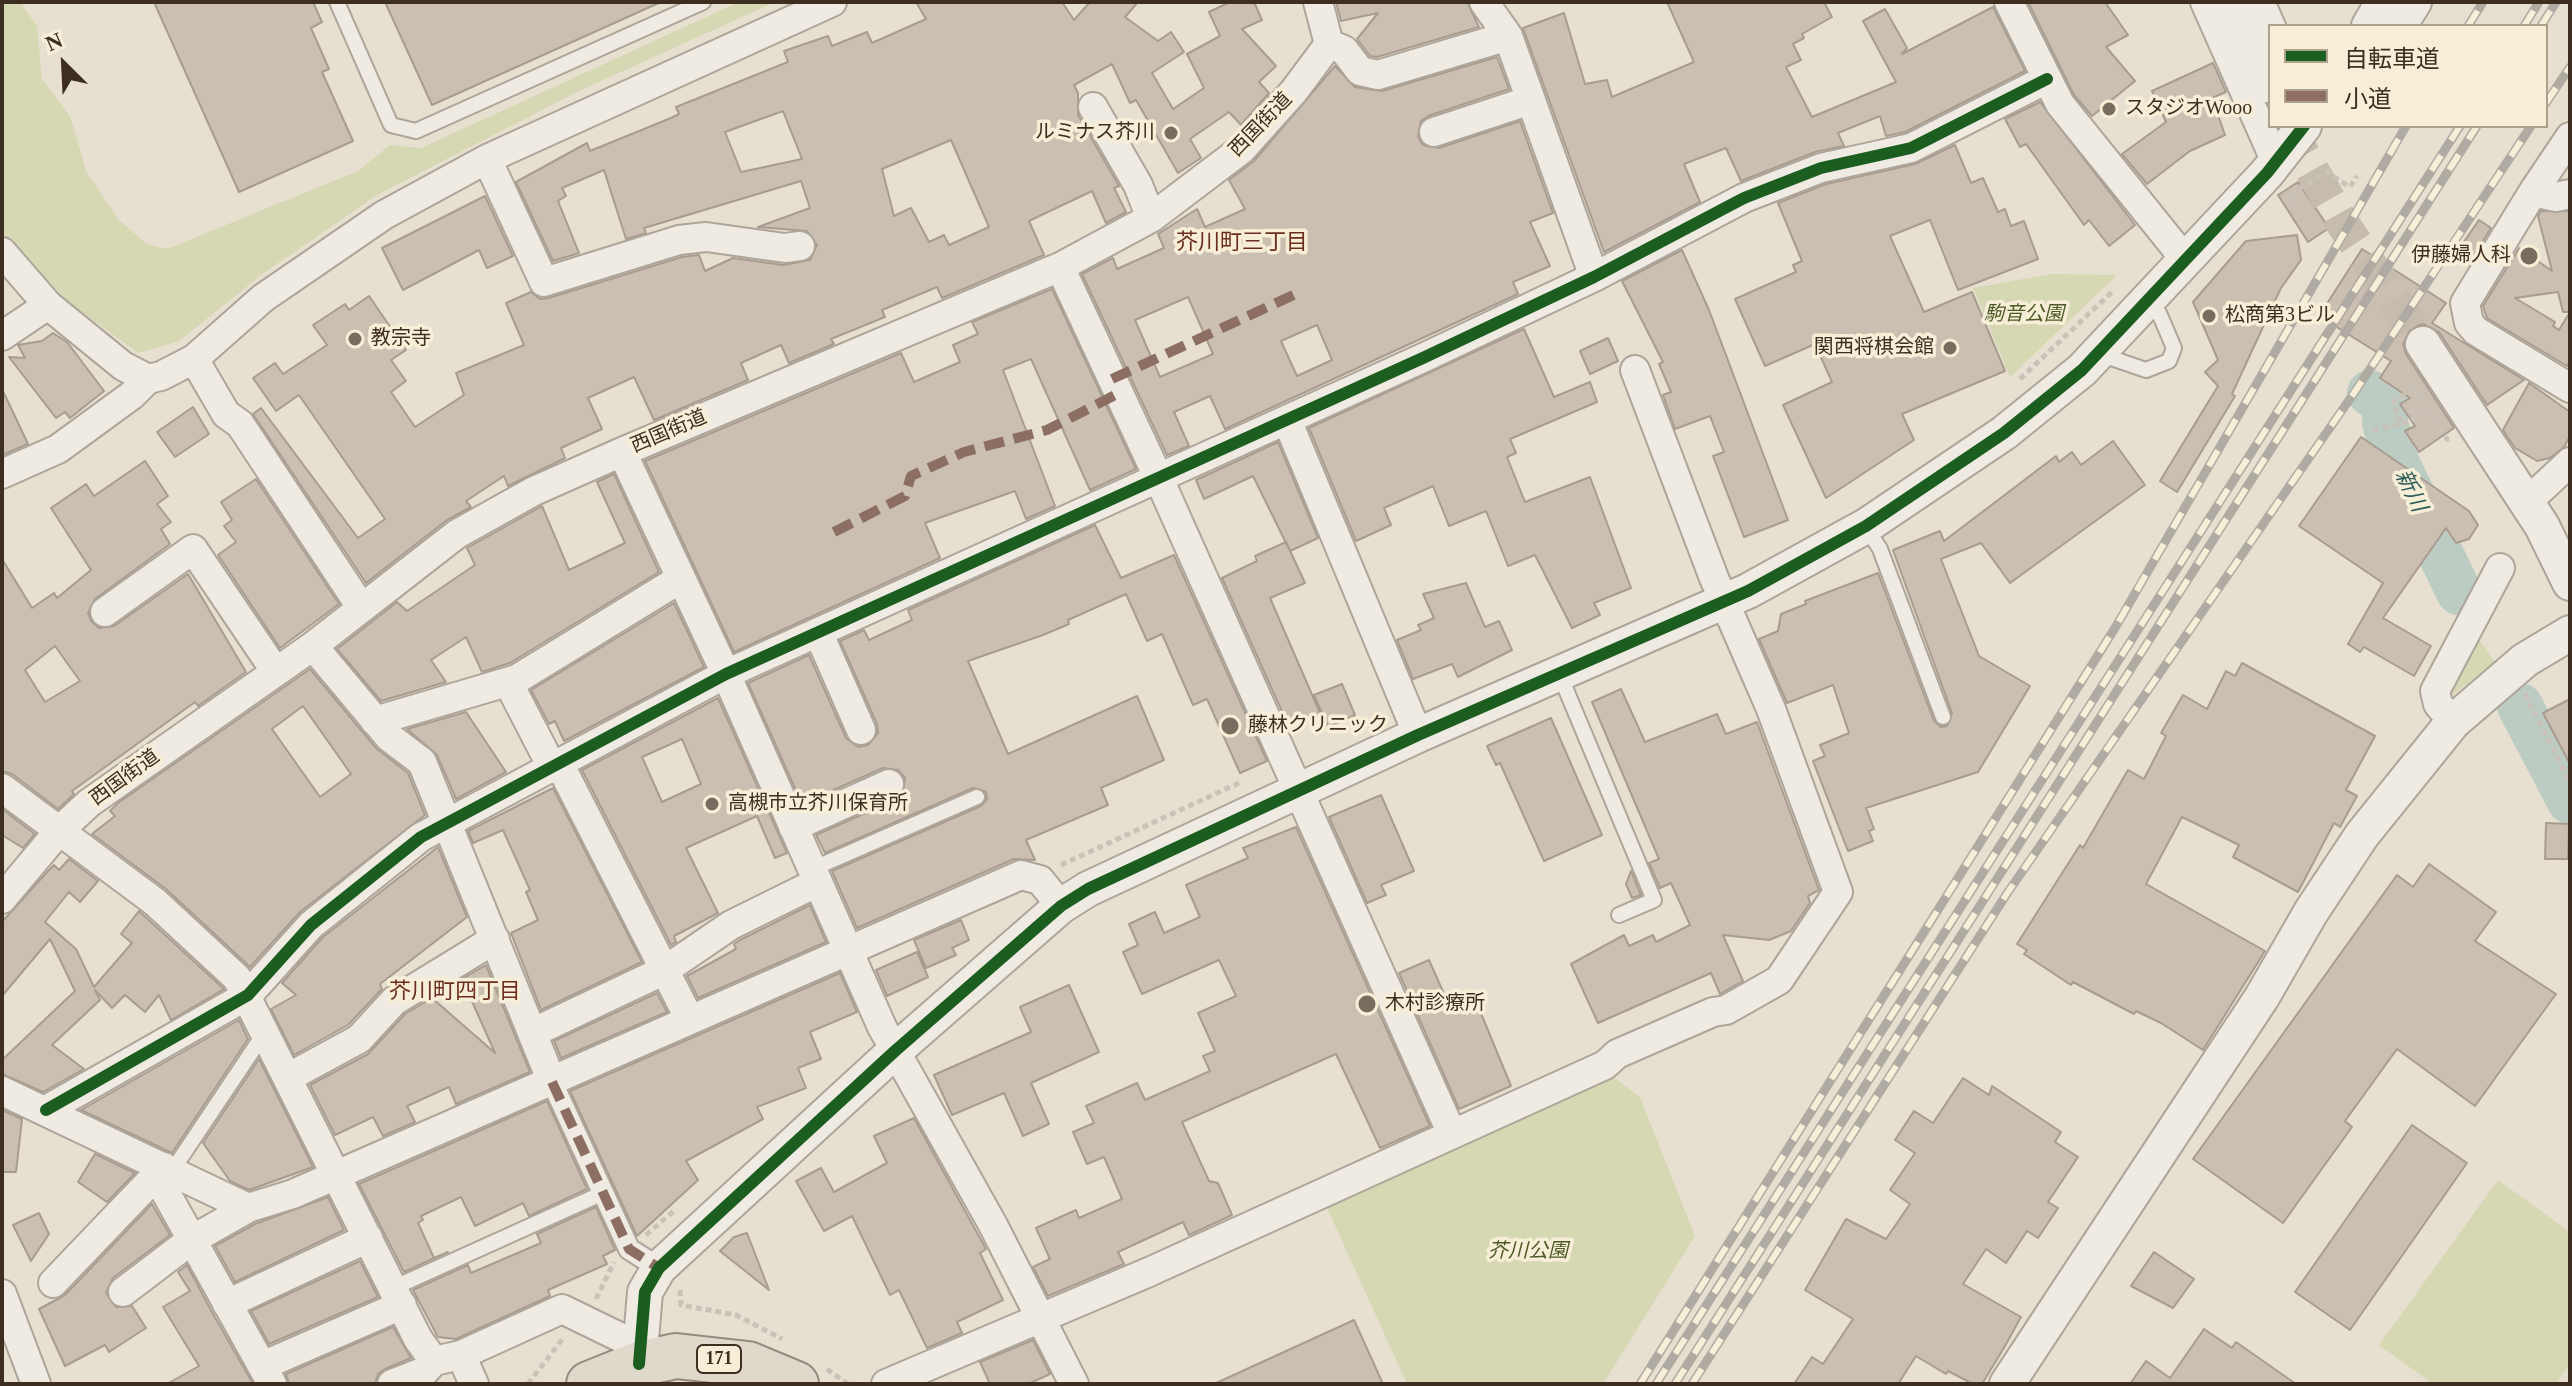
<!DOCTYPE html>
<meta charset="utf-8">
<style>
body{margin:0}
#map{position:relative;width:2572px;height:1386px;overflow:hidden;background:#e7e0d1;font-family:"Times New Roman","Noto Sans JP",serif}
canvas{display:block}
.frame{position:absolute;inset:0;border:4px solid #3d2e20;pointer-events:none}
.legend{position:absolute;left:2268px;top:24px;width:280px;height:104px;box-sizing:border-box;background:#f7eed8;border:2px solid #ada18e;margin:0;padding:10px 14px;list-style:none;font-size:24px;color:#3d2e20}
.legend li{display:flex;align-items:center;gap:16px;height:40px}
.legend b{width:40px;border:2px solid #ada18e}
.north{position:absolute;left:24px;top:24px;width:80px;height:80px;-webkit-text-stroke:6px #f7eed8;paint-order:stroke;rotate:336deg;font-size:22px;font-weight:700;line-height:32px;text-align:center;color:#3d2e20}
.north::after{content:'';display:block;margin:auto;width:28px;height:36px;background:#3d2e20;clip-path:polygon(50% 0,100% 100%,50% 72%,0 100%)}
</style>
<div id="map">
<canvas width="2572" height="1386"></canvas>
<div class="frame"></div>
<ul class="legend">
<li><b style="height:10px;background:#1b5e20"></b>自転車道</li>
<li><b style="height:10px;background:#8d6e63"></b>小道</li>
</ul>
<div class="north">N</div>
</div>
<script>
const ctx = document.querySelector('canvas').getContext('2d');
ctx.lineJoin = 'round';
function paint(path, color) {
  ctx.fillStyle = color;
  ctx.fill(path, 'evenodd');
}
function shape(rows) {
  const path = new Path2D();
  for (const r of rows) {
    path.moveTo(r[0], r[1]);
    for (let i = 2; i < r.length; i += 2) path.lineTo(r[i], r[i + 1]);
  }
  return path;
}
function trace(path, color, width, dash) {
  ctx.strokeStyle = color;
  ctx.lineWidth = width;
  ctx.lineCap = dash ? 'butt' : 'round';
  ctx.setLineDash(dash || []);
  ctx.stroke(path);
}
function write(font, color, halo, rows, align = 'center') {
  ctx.font = font + ' "Times New Roman","Noto Sans JP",serif';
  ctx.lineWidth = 7;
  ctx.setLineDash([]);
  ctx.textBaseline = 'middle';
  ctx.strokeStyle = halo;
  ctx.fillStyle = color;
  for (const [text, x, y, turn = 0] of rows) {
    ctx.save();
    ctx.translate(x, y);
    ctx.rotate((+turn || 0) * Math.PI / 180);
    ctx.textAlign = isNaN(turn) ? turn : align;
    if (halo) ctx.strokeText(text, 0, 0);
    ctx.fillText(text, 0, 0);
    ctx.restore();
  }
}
paint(shape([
 [2,2,20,2,37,26,42,79,70,116,87,173,119,220,147,244,167,249,358,171,390,145,421,148,739,2,775,2,577,92,377,195,264,273,179,341,138,353,71,304,12,246,2,230],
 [2051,274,2117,275,2010,377,1973,288],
 [2478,638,2495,662,2453,695,2449,692],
 [1605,1071,1640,1097,1695,1236,1603,1384,1407,1384,1323,1199],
 [2498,1180,2570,1232,2570,1364,2556,1384,2433,1384,2379,1345]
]), '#d6d7b3');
trace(shape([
 [2370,393,2385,403,2385,423,2396,462,2459,592],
 [2520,706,2570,801]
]), '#bcccc2', 46);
const building = shape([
 [154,2,313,2,322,22,311,28,329,69,322,72,353,141,239,192,154,2],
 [385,2,661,2,432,105,385,2],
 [916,2,1062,2,1074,20,1090,2,1138,2,1125,17,1158,41,1171,32,1184,52,1152,73,1173,109,1204,88,1187,54,1220,36,1209,12,1230,2,1254,2,1262,20,1242,29,1276,66,1259,82,1269,93,1241,125,1229,112,1190,139,1201,158,1178,173,1136,100,1130,103,1112,64,1074,85,1078,93,1078,115,1119,186,1114,188,1126,212,1106,223,1092,191,1029,221,1044,255,942,298,937,287,882,310,885,317,831,339,834,344,789,363,781,345,741,363,748,380,654,420,634,377,588,398,602,429,561,448,565,458,508,486,504,476,466,501,471,507,447,520,366,583,253,414,261,408,358,538,385,519,299,395,276,411,253,378,275,363,283,374,327,345,313,325,345,304,349,310,369,296,406,350,391,360,406,381,391,392,415,427,464,395,456,373,524,345,506,303,531,292,540,299,549,298,682,257,699,255,705,271,733,258,783,265,810,260,817,245,807,231,758,227,810,208,801,181,644,228,646,233,626,239,604,170,562,188,566,196,558,201,579,253,553,261,516,182,587,143,590,151,671,118,679,114,676,107,788,62,784,51,828,36,832,46,867,32,872,43,926,19,916,2],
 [783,111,802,159,741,172,725,132,783,111],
 [951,140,989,227,949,245,944,235,929,242,911,208,894,216,882,169,951,140],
 [1336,2,1467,2,1479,27,1377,57,1370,56,1357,39,1378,13,1341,21,1336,2],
 [1667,2,1824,2,1832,17,1802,34,1804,38,1793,44,1801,60,1786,67,1812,117,1896,82,1863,21,1885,9,1907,48,1902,54,1993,7,2025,71,1905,132,1886,136,1880,116,1838,133,1844,146,1815,152,1741,181,1726,148,1684,164,1700,202,1604,252,1523,28,1564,13,1585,84,1607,80,1612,97,1694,62,1667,2],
 [2028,2,2105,2,2128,35,2106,47,2135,81,2092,116,2074,95,2028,2],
 [1497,57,1509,89,1428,116,1421,121,1418,137,1423,145,1439,148,1520,121,1553,213,1530,222,1550,266,1513,282,1518,294,1225,429,1210,396,1174,412,1189,446,1167,455,1082,274,1113,258,1117,269,1164,248,1158,234,1197,209,1205,227,1245,209,1229,180,1254,161,1335,66,1355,87,1382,91,1497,57],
 [1188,297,1213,354,1160,377,1135,320,1188,297],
 [1317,325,1332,360,1297,376,1281,341,1317,325],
 [2213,63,2226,92,2212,98,2225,135,2190,151,2147,184,2122,154,2166,122,2152,91,2213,63],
 [2040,102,2135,225,2109,246,2089,220,2084,225,2026,144,2020,147,2005,119,2040,102],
 [1955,145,1971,183,1983,178,1998,212,2005,209,2011,226,2024,221,2038,259,1958,290,1930,220,1890,236,1924,312,1972,292,2005,371,1902,414,1914,440,1826,498,1783,405,1832,382,1815,344,1765,366,1735,299,1796,272,1793,265,1802,261,1778,203,1826,184,1915,164,1955,145],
 [2298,182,2329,228,2308,242,2278,195,2298,182],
 [485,196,513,256,487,268,479,250,403,290,382,248,485,196],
 [2541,211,2570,211,2570,361,2567,366,2487,318,2483,306,2519,248,2552,271,2538,216,2541,211],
 [2558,292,2563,312,2570,312,2559,330,2553,326,2555,322,2515,298,2558,292],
 [2479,220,2491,228,2472,259,2471,252,2461,246,2479,220],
 [2297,235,2301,260,2281,288,2232,394,2235,396,2177,492,2160,481,2218,386,2205,372,2218,360,2193,302,2246,241,2297,235],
 [2362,249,2446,303,2432,323,2524,380,2487,405,2439,332,2423,324,2411,328,2403,344,2406,354,2454,428,2419,452,2405,431,2415,426,2400,404,2410,398,2380,378,2391,361,2319,316,2362,249],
 [1682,250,1709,310,1788,520,1744,537,1713,456,1724,452,1710,416,1675,429,1663,395,1671,392,1659,364,1663,362,1622,281,1682,250],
 [1052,289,1136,469,1090,490,1031,359,1003,370,1055,506,1026,519,1015,491,925,523,940,558,734,652,645,461,901,353,914,382,960,362,953,345,978,334,972,322,1052,289],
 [1524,329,1554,397,1590,382,1597,402,1510,439,1516,453,1507,457,1525,502,1590,477,1631,588,1594,603,1600,615,1572,628,1535,555,1508,566,1486,511,1449,526,1433,486,1384,508,1391,525,1356,541,1309,428,1524,329],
 [53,333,67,342,104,391,70,418,65,412,56,418,9,357,25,358,18,345,42,341,53,333],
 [1608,338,1618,361,1590,374,1580,351,1608,338],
 [2529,383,2570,412,2570,436,2564,447,2550,458,2537,461,2515,448,2503,430,2529,383],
 [2,389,28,444,2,455,2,389],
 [193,407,209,434,175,457,157,432,193,407],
 [2361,437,2469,511,2478,525,2469,539,2456,543,2446,528,2383,618,2431,646,2414,676,2364,647,2360,652,2348,644,2383,583,2299,526,2361,437],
 [2113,441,2145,485,2010,583,1981,543,1941,559,1979,656,2030,686,1978,772,1866,808,1874,829,1869,831,1873,841,1848,851,1813,761,1825,756,1820,745,1849,733,1833,685,1787,703,1759,639,1778,631,1781,614,1806,604,1805,601,1878,573,1934,721,1941,727,1947,726,1952,713,1893,550,1940,531,1944,541,2056,456,2059,462,2072,452,2081,465,2113,441],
 [1278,442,1318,538,1290,551,1253,476,1204,499,1196,480,1278,442],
 [145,461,168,496,157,504,171,522,161,529,170,544,95,599,88,613,91,621,99,628,114,626,188,574,246,672,198,706,195,702,72,791,74,794,58,809,12,774,2,771,2,559,32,608,54,593,57,598,91,570,51,508,86,484,94,496,145,461],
 [55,646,80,681,45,702,25,670,55,646],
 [614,474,659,572,510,663,482,672,466,637,431,660,446,682,381,701,337,649,397,602,407,611,475,565,467,548,542,506,569,570,625,543,597,482,614,474],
 [256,479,339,604,280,648,218,555,236,542,224,526,232,520,221,502,256,479],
 [1095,525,1121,578,1174,555,1267,761,1240,773,1207,699,1193,705,1162,634,1147,641,1126,594,1068,620,1069,624,1043,635,968,661,1008,754,1137,696,1164,760,1101,788,1108,805,1026,840,1035,860,1014,859,857,928,832,871,981,806,987,799,986,792,973,788,825,853,816,835,897,799,903,793,905,778,898,770,883,768,802,804,748,683,809,655,846,738,858,747,868,745,878,733,877,724,840,641,864,630,869,640,912,620,908,610,1095,525],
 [1286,542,1305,583,1270,598,1320,713,1289,727,1222,578,1257,561,1255,556,1286,542],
 [1466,583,1485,627,1499,621,1512,650,1458,677,1452,664,1413,679,1397,640,1421,630,1418,625,1434,618,1423,594,1466,583],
 [674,603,704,667,564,741,555,721,549,724,531,690,674,603],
 [2242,663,2375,736,2346,790,2357,796,2340,827,2334,823,2298,892,2233,857,2239,845,2182,817,2146,884,2265,951,2203,1050,2161,1023,2136,1011,2134,1014,2073,982,2071,985,2024,954,2027,950,2017,944,2080,845,2083,848,2128,770,2144,779,2166,736,2161,733,2183,695,2207,709,2226,671,2235,676,2242,663],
 [310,669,376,748,408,773,425,815,300,912,250,967,166,889,92,834,115,816,110,811,118,803,310,669],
 [303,706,351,774,320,797,272,729,303,706],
 [1342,684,1355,715,1328,727,1314,695,1342,684],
 [1621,689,1645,742,1717,714,1726,734,1757,722,1819,890,1808,896,1810,903,1791,931,1769,940,1723,935,1743,981,1720,994,1711,973,1598,1023,1571,964,1624,935,1629,946,1653,935,1656,942,1690,925,1671,883,1660,888,1649,863,1659,859,1592,702,1621,689],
 [718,698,787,853,775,858,757,816,686,848,718,913,674,936,676,942,671,945,582,770,718,698],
 [682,739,701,784,662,802,642,757,682,739],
 [2570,699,2570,764,2543,713,2570,699],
 [466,712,506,772,456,799,437,755,407,729,466,712],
 [1551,718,1602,835,1544,861,1500,763,1496,765,1487,746,1551,718],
 [553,788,642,962,541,1010,511,933,538,920,526,892,530,890,503,830,473,843,468,831,553,788],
 [1381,795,1414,871,1381,885,1386,895,1367,903,1329,817,1381,795],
 [2,809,35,834,23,848,2,835,2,809],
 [2546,823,2569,824,2568,859,2545,859,2546,823],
 [1296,827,1430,1126,1380,1148,1336,1054,1182,1122,1209,1181,1218,1183,1232,1215,1189,1235,1183,1222,1118,1252,1124,1264,1048,1296,1033,1267,1050,1259,1036,1228,1076,1210,1079,1218,1122,1199,1104,1157,1087,1164,1073,1132,1094,1123,1086,1106,1137,1083,1145,1100,1210,1071,1203,1056,1215,1051,1198,1013,1236,996,1219,960,1142,994,1123,952,1138,945,1129,924,1155,912,1164,933,1200,917,1186,885,1248,858,1243,848,1296,827],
 [438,847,467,917,380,984,382,989,348,1025,294,1055,271,1009,296,995,282,983,323,937,438,847],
 [69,859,98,881,80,902,69,892,45,922,76,949,94,987,132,943,121,934,139,911,224,989,171,1020,159,995,145,1012,125,995,112,1008,95,990,100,1000,52,1045,84,1069,43,1092,2,1074,2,1060,75,991,50,939,2,996,2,922,48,871,54,865,59,870,69,859],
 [2429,864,2496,912,2475,941,2556,994,2475,1106,2397,1049,2345,1121,2352,1127,2283,1223,2193,1159,2397,875,2413,887,2429,864],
 [1631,871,1641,895,1632,898,1626,884,1631,871],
 [810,905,826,942,698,998,687,976,736,949,734,944,740,940,810,905],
 [961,920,969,940,952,948,956,955,926,968,914,940,961,920],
 [917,952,928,977,887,996,876,970,917,952],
 [1429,960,1449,1005,1473,994,1511,1086,1459,1109,1399,973,1429,960],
 [486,965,530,1072,456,1104,449,1087,407,1106,415,1122,383,1136,373,1117,335,1135,310,1085,368,1054,405,1014,432,998,495,1053,462,979,486,965],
 [840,973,857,1012,810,1032,821,1059,798,1068,806,1088,757,1107,763,1119,686,1161,698,1180,637,1236,570,1091,840,973],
 [1069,985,1099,1052,1031,1083,1049,1124,1023,1136,1004,1093,952,1115,934,1075,1031,1032,1020,1007,1069,985],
 [657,993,667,1012,561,1058,554,1041,657,993],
 [239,1020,248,1039,172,1153,81,1110,239,1020],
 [259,1059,313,1167,249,1190,230,1181,203,1143,259,1059],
 [1963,1078,1989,1095,1992,1086,2061,1132,2055,1142,2078,1157,2048,1202,2058,1208,2038,1238,2027,1231,2006,1263,1986,1249,1963,1284,2021,1317,2005,1346,1982,1384,1973,1384,1948,1371,1946,1374,1916,1356,1898,1384,1794,1384,1812,1357,1823,1364,1853,1319,1805,1290,1846,1219,1886,1239,1910,1204,1890,1190,1915,1153,1895,1140,1914,1111,1933,1123,1963,1078],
 [547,1101,587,1189,529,1216,523,1203,475,1226,461,1197,421,1216,423,1220,418,1223,434,1258,448,1252,404,1272,359,1184,547,1101],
 [2,1110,22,1119,16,1172,2,1172,2,1110],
 [914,1118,986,1249,980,1253,1003,1300,957,1322,962,1333,927,1348,899,1290,890,1295,852,1216,824,1231,796,1181,821,1168,834,1192,887,1163,874,1136,914,1118],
 [2412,1125,2467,1163,2350,1330,2295,1292,2412,1125],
 [95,1154,135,1173,107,1202,78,1182,95,1154],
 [328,1197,344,1230,235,1282,215,1246,255,1224,328,1197],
 [152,1204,170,1235,113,1278,106,1293,116,1307,132,1306,146,1328,109,1352,105,1345,65,1366,39,1309,65,1295,152,1204],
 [596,1207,615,1250,603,1256,607,1264,548,1290,550,1296,456,1339,438,1337,413,1290,468,1265,471,1273,541,1243,537,1234,596,1207],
 [39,1213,49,1234,31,1261,13,1225,39,1213],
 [747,1233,769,1290,720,1251,734,1237,747,1233],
 [2154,1252,2194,1279,2173,1308,2131,1286,2154,1252],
 [360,1261,378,1297,269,1344,251,1311,360,1261],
 [187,1265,212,1312,253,1384,167,1384,199,1366,163,1307,190,1291,178,1272,187,1265],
 [1354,1320,1383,1384,1214,1384,1354,1320],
 [393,1327,411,1358,385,1369,378,1374,375,1384,289,1384,286,1374,393,1327],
 [2204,1329,2232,1348,2236,1342,2296,1384,2130,1384,2146,1361,2170,1378,2204,1329],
 [1033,1340,1050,1374,1028,1384,990,1384,980,1362,1033,1340]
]);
paint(building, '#cbbfb2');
trace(building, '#a89c90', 2);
trace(shape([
 [2287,126,2341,221,2423,344]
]), '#c5bcae', 34, [34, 17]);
const service = shape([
 [337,2,391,125,416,131,703,2],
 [2103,350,2111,358,2146,370,2169,361,2174,348,2159,313,2149,302],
 [1866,527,1880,549,1943,717],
 [1559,673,1654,900,1619,915],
 [812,869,977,797],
 [172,1171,265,1032],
 [393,1288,603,1193]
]);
const pedestrian = shape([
 [552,1082,629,1249,659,1268]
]);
const minor = shape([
 [1484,2,1508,36,1594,277],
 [2009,2,2060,104,2184,258],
 [2205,2,2276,162],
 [1329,44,1344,50,1360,71,1378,75,1508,36],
 [1093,107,1138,185,1151,218],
 [1434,132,1531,100],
 [487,159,544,282,679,240,706,237,785,248,800,246],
 [2533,192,2570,137],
 [2570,194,2556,197,2533,192,2465,303,2469,323,2476,331,2570,388],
 [2,252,48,305,123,366,148,379,161,376,194,359,263,298,384,215,487,159,832,2],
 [1060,267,1159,479,1452,1134],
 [2,336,48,305],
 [194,359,226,414,240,424,361,607],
 [1287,420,1418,735],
 [622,452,726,674,882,1027,993,1225,1074,1384],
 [2,474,58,449,132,395,148,379],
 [2527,502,2570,462],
 [105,612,193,549,276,672],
 [818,632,861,730],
 [313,646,389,737,422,762,552,1082],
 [508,682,553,769],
 [375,721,517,679,680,579],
 [2453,722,2438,704,2435,691,2500,568],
 [560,765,690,1020],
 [2,788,155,902,237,978,418,1339,434,1361,461,1355,562,1309,638,1346],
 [793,827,889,784],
 [2,899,59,831,89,803,313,646,457,534,534,491,622,452,1060,267,1151,218,1242,149,1294,91,1329,44,1318,2],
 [532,1033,665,970,731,925,818,882],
 [289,1077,359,1039,394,1001,495,939],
 [2,1091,248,1208,293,1194,1021,875,1040,880,1061,906],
 [46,1110,248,995,311,925,421,837,726,674,1425,357,1594,277,1744,198,1821,168,1911,148,2047,79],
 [156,1175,272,1384],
 [53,1283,164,1167],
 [123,1292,190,1241,248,1208],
 [2,1294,36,1384],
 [227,1304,368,1238],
 [461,1355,474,1384],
 [262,1366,402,1305],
 [392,1384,425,1371,434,1361],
 [886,1384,1149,1272,1605,1065,1617,1054,1713,1012,1726,1010,1779,980,1838,892,1771,709,1714,578,1635,370]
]);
const tertiary = shape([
 [2230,2,2266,85],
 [2257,2,2270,32],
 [2369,26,2383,2],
 [2399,26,2414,2],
 [2423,344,2542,526,2570,583],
 [639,1364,645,1292,659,1268,895,1051,1061,906,1088,889,1418,735,1748,591,1866,526,2004,433,2082,370,2267,173,2304,126],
 [2007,1384,2262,997,2311,912,2362,835,2453,722,2525,660,2570,633]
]);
const trunk = shape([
 [589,1384,639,1364,676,1356,748,1364,796,1384]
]);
trace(service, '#ada599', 18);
trace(pedestrian, '#ada599', 24);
trace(minor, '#ada599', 32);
trace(tertiary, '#ada599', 38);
trace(trunk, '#928b80', 48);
trace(shape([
 [2287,196,2302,200],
 [2306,226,2287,196,2326,172,2350,187,2357,176],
 [2409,370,2405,376,2447,439,2449,438],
 [2020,379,2112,292],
 [2411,408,2417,416],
 [2401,422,2393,402,2413,389],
 [2373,430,2409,422,2427,409],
 [2525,694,2570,782],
 [1061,865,1241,782],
 [646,1235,675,1210],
 [680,1290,681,1305,736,1315,782,1339],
 [596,1299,614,1262],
 [827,1369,848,1384],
 [528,1384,564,1337]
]), '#c8c2b9', 5, [6, 4]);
trace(service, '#efebe3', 14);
trace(pedestrian, '#efebe3', 20);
trace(minor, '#efebe3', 28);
trace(tertiary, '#efebe3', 34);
trace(trunk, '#e0d9cb', 44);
const rail = shape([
 [2468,26,2483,2],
 [2524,26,2539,2],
 [2541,26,2556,2],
 [2546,103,2570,67],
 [1640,1384,2115,628,2406,126],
 [1656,1384,2460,126],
 [1675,1384,2477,126],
 [1692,1384,2008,892,2354,393,2531,126]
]);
trace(rail, '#afaaa2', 9);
trace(rail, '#f7eed8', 6, [18]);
trace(shape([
 [1112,379,1302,291],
 [834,532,905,496,911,476,964,452,1047,430,1119,393],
 [552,1082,629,1249,659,1268]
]), '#8d6e63', 10, [20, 10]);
trace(shape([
 [46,1110,248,995,311,925,421,837,726,674,1425,357,1594,277,1744,198,1821,168,1911,148,2047,79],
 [639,1364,645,1292,659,1268,895,1051,1061,906,1088,889,1418,735,1748,591,1866,526,2004,433,2082,370,2267,173,2304,126]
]), '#1b5e20', 12);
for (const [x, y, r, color] of [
 [2109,109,8,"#786c5e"],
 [1171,133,8,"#786c5e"],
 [2529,256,10,"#786c5e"],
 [2209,316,8,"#786c5e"],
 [355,339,8,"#786c5e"],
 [1950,348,8,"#786c5e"],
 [1230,726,10,"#786c5e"],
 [712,804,8,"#786c5e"],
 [1367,1004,10,"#786c5e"]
]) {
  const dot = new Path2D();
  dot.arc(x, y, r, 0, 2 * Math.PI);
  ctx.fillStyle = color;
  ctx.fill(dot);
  trace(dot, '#f7eed8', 3);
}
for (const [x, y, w] of [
 [719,1359,44]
]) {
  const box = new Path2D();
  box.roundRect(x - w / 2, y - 14, w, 28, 6);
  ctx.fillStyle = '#f7eed8';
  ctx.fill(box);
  trace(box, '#3d2e20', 2);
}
write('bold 18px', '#3d2e20', null, [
 ["171",719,1359]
]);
write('20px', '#3d2e20', '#f7eed8', [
 ["スタジオWooo",2125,109],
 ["ルミナス芥川",1155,133,"right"],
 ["伊藤婦人科",2511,256,"right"],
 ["松商第3ビル",2225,316],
 ["教宗寺",371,339],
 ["関西将棋会館",1934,348,"right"],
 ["藤林クリニック",1248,726],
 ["高槻市立芥川保育所",728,804],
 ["木村診療所",1385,1004]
], 'left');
write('20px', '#3d2e20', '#f7eed8', [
 ["西国街道",1261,125,-46],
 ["西国街道",669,432,-23],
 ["西国街道",125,778,-36]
]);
write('italic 20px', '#4d5a26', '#f7eed8', [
 ["駒音公園",2024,315],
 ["芥川公園",1528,1252]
]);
write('22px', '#6b2e1e', '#f7eed8', [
 ["芥川町三丁目",1242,243],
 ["芥川町四丁目",455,992]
]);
write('italic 22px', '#2f5d5a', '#f7eed8', [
 ["新川",2410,491,64]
]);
</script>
